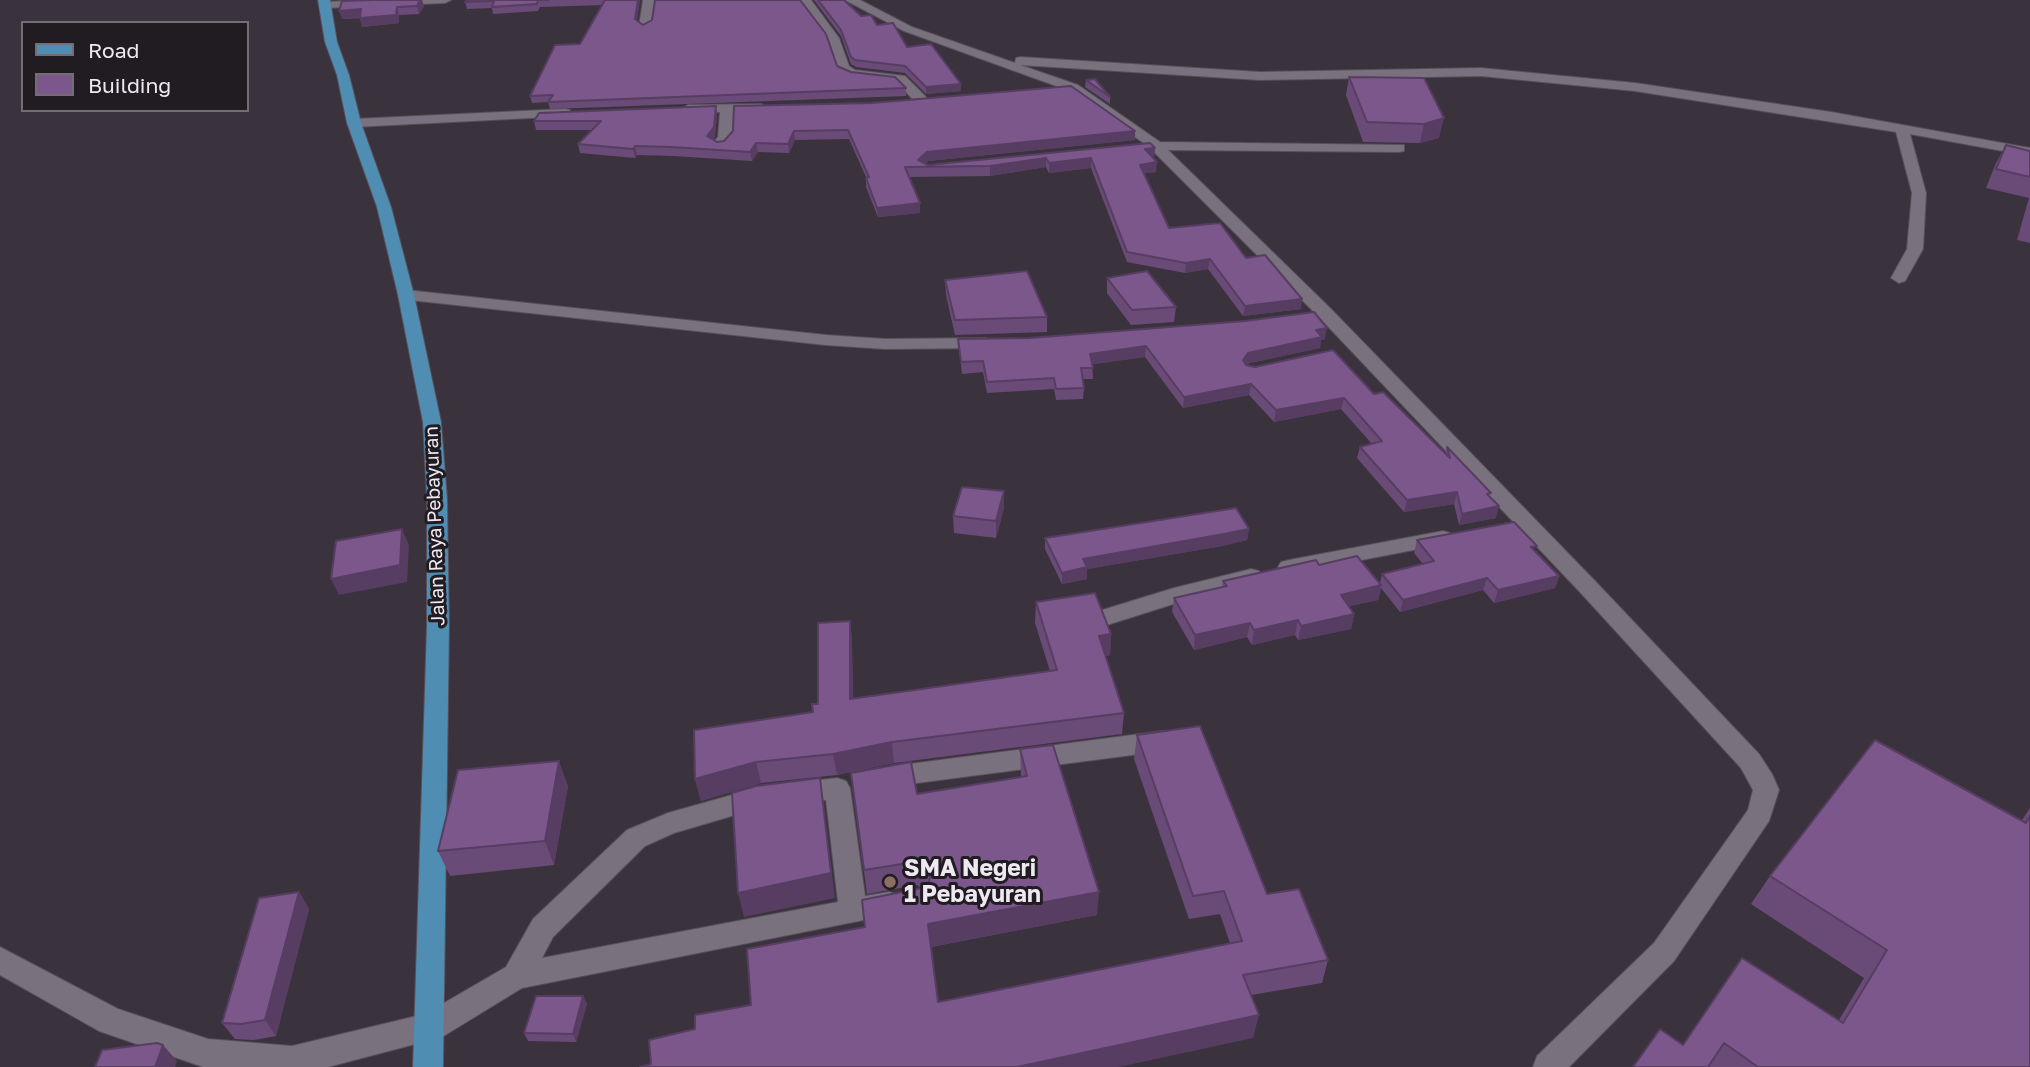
<!DOCTYPE html>
<style>
body{margin:0}
#map{position:relative;width:2030px;height:1067px;overflow:hidden;background:#3a333e;font-family:"Golos Text",sans-serif}
canvas{display:block}
.legend{position:absolute;left:21px;top:21px;width:228px;height:91px;box-sizing:border-box;background:#201c21;border:2px solid #726e74;margin:0;padding:9px 12px;list-style:none;font-size:21px;color:#eee9f0}
.legend li{display:flex;align-items:center;gap:14px;height:35px}
.legend b{width:35px;border:2px solid #726e74}
</style>
<div id="map">
<canvas width="2030" height="1067"></canvas>
<ul class="legend">
<li><b style="height:9px;background:#4f8db3"></b>Road</li>
<li><b style="height:19px;background:#7b578b"></b>Building</li>
</ul>
</div>
<script>
const ctx = document.querySelector('canvas').getContext('2d');
ctx.lineJoin = 'round';
function shape(rows) {
  const path = new Path2D();
  for (const r of rows) {
    path.moveTo(r[0], r[1]);
    for (let i = 2; i < r.length; i += 2) path.lineTo(r[i], r[i + 1]);
  }
  return path;
}
function trace(path, color, width, dash) {
  ctx.strokeStyle = color;
  ctx.lineWidth = width;
  ctx.lineCap = dash ? 'butt' : 'round';
  ctx.setLineDash(dash || []);
  ctx.stroke(path);
}
function paint(path, color) {
  ctx.fillStyle = color;
  ctx.fill(path, 'evenodd');
}
function write(font, color, halo, rows, align = 'center') {
  ctx.font = font + ' "Golos Text",sans-serif';
  ctx.lineWidth = 6;
  ctx.setLineDash([]);
  ctx.textBaseline = 'middle';
  ctx.strokeStyle = halo;
  ctx.fillStyle = color;
  for (const [text, x, y, turn = 0] of rows) {
    ctx.save();
    ctx.translate(x, y);
    ctx.rotate((+turn || 0) * Math.PI / 180);
    ctx.textAlign = isNaN(turn) ? turn : align;
    if (halo) ctx.strokeText(text, 0, 0);
    ctx.fillText(text, 0, 0);
    ctx.restore();
  }
}
const minor = shape([
 [365,0,451,0,445,3,325,8,319,5,325,2,365,0],
 [643,0,655,0,651,26,645,29,639,26,643,0],
 [799,0,811,0,839,38,849,66,855,70,905,76,926,97,926,103,916,103,897,82,852,77,839,71,829,40,799,0],
 [845,0,860,0,912,27,1015,63,1016,58,1020,57,1260,72,1481,68,1635,83,1831,112,2030,148,2030,156,1910,134,1926,193,1923,249,1905,281,1899,283,1891,278,1907,249,1912,193,1896,132,1635,91,1481,76,1260,80,1020,65,1078,85,1160,142,1404,145,1404,151,1399,152,1168,150,1331,309,1595,581,1759,754,1772,774,1779,790,1769,821,1674,961,1569,1067,1533,1067,1537,1056,1654,943,1748,810,1753,790,1741,768,1579,591,1319,317,1152,150,1145,149,1145,144,1070,91,904,31,845,0],
 [761,104,768,108,766,111,733,112,732,138,723,148,718,149,711,145,718,137,720,112,688,113,681,109,688,105,761,104],
 [565,109,570,110,570,116,354,127,347,123,354,119,565,109],
 [406,290,826,335,885,339,986,338,995,343,986,348,885,349,826,345,400,299,398,295,406,290],
 [1443,531,1450,533,1454,538,1450,543,1289,574,1281,572,1278,567,1281,562,1289,560,1443,531],
 [1251,569,1259,571,1262,576,1259,581,1186,600,1107,625,1099,623,1096,617,1099,611,1174,588,1251,569],
 [1163,731,1172,734,1175,741,1172,748,1163,751,886,787,877,784,873,777,877,770,886,767,1163,731],
 [837,778,846,781,850,788,865,896,889,892,899,895,903,904,899,913,522,988,442,1037,328,1067,203,1067,99,1031,0,975,0,947,118,1009,208,1039,292,1046,425,1014,506,967,533,919,627,830,668,813,760,787,769,791,773,798,769,805,674,833,645,846,553,937,542,958,838,902,826,800,795,803,786,800,782,793,786,786,795,783,837,778]
]);
const major = shape([
 [318,0,330,0,337,42,349,75,361,123,391,207,414,295,441,422,447,499,449,625,443,1067,413,1067,427,625,427,499,423,422,398,295,377,207,347,123,337,75,325,42,318,0]
]);
trace(minor, '#57505a', 2);
trace(major, '#57505a', 2);
paint(minor, '#7a717e');
paint(major, '#4f8db3');
paint(shape([
 [373,0,422,0,424,6,419,14,399,15,399,23,362,27,360,18,342,19],
 [468,0,640,0,637,20,643,25,837,66,851,72,906,88,906,96,550,109,548,102,532,103,530,96,580,44,602,5,540,7,538,11,493,14,492,8,467,9,465,2],
 [814,0,844,0,861,16,877,25,907,47,961,91,926,94,905,73,856,67,851,64,841,36],
 [1349,77,1424,78,1439,138,1420,143,1363,142,1346,95],
 [1086,80,1110,97,1110,104,1085,87],
 [734,106,1135,140,928,161,925,164,928,165,1155,148,1154,157,1153,158,1156,172,1144,173,1169,228,1246,258,1301,309,1243,316,1208,269,1185,273,1127,262,1091,168,1049,173,1046,167,990,176,909,177,920,213,878,217,866,187,866,177,849,139,795,140,789,153,758,152,752,161,673,156,637,155,635,158,580,153,578,144,592,130,536,130,534,121,717,115,715,136,713,140,717,142,724,141,733,131],
 [2006,145,2030,151,2030,243,2017,240,2029,198,1986,188,1996,163],
 [1107,278,1176,307,1174,322,1131,325,1107,293],
 [945,280,1047,317,1047,332,955,335,946,295],
 [958,339,1325,339,1321,340,1320,348,1246,364,1246,365,1374,394,1445,454,1447,447,1490,497,1496,518,1459,525,1454,504,1404,512,1357,458,1360,447,1372,444,1341,409,1274,422,1249,395,1183,408,1145,357,1092,364,1093,379,1082,379,1084,388,1083,399,1056,400,1054,389,987,393,983,372,962,374],
 [1004,508,996,538,954,533,953,516],
 [1249,529,1247,540,1222,546,1087,569,1087,579,1062,584,1045,549,1045,538],
 [1417,540,1535,552,1559,576,1555,588,1494,603,1483,590,1400,612,1381,588,1378,600,1349,606,1354,614,1351,629,1298,640,1295,635,1252,645,1247,637,1194,650,1172,612,1174,598,1222,587,1223,581,1319,565,1380,583,1382,574,1423,564,1414,553],
 [1036,602,1111,634,1110,655,1105,656,1124,713,1122,734,894,763,837,775,761,783,701,801,695,779,813,712,818,704,850,621,852,642,853,698,1050,671,1035,623],
 [1137,735,1267,894,1328,960,1322,983,1251,995,1253,1038,651,1064,695,1029,751,1005,922,888,917,885,867,894,851,773,917,794,1021,777,1020,749,1097,915,931,947,938,1002,1230,943,1220,914,1189,919,1134,759],
 [568,786,554,865,450,876,438,851],
 [2030,808,2030,1067,1633,1067,1683,1045,1839,1020,1864,978,1751,904,1770,876,2022,820],
 [299,892,309,909,276,1036,254,1040,235,1039,222,1023],
 [583,996,587,1004,576,1042,528,1041,524,1033]
]), '#6a4b78');
paint(shape([
 [420,0,422,0,424,6,419,14,417,6],
 [638,0,640,0,636,26,635,19],
 [397,7,399,15,399,23,362,27,360,18],
 [361,9,364,17,342,19,339,11],
 [961,84,961,91,926,94,926,87],
 [716,106,717,115,715,136,708,145,707,136],
 [1444,118,1439,138,1420,143,1424,124],
 [794,131,795,140,789,153,788,144],
 [1135,131,1135,140,928,161,921,167,918,160,927,152],
 [756,143,758,152,752,161,750,152],
 [635,146,637,155,635,158,633,149],
 [1155,148,1154,157,1144,158,1145,149],
 [1046,158,1046,167,990,176,990,166],
 [1091,158,1091,168,1049,173,1049,163],
 [1157,162,1156,172,1140,174,1140,165],
 [920,203,920,213,878,217,877,208],
 [1210,259,1208,269,1185,273,1186,263],
 [1302,299,1301,309,1243,316,1245,306],
 [1327,328,1325,339,1321,340,1320,348,1246,364,1243,360,1248,353,1316,330],
 [1146,346,1145,357,1089,365,1090,354],
 [1251,384,1249,395,1183,408,1184,397],
 [1344,398,1341,409,1274,422,1276,410],
 [1004,491,1004,508,996,538,996,521],
 [1457,492,1454,504,1404,512,1407,500],
 [1499,506,1496,518,1459,525,1462,514],
 [402,529,409,545,407,582,339,595,331,579],
 [1249,529,1247,540,1222,546,1087,569,1087,579,1062,584,1062,573,1083,559],
 [1559,576,1555,588,1494,603,1498,590],
 [1487,578,1483,590,1400,612,1403,600],
 [1381,585,1378,600,1338,609,1341,595],
 [1354,614,1351,629,1298,640,1301,626],
 [1298,620,1295,635,1252,645,1254,630],
 [850,621,852,642,853,720,850,699],
 [1250,623,1247,637,1194,650,1195,635],
 [1111,634,1110,655,1097,657,1099,636],
 [892,742,894,763,837,775,833,754],
 [559,761,568,786,554,865,545,841],
 [756,762,761,783,701,801,695,779],
 [820,778,835,898,744,917,738,893],
 [299,892,309,909,276,1036,265,1020],
 [1099,892,1097,915,929,947,928,924],
 [583,996,587,1004,576,1042,573,1034],
 [1259,1015,1253,1038,1119,1067,1017,1067],
 [163,1045,177,1061,175,1067,155,1067]
]), '#563d61');
const building = shape([
 [373,0,420,0,417,6,397,7,396,15,360,18,361,9,339,11,342,1,373,0],
 [468,0,549,0,538,0,537,4,492,7,494,1,465,2,468,0],
 [605,0,638,0,635,19,643,25,652,20,655,0,800,0,826,34,837,66,851,72,895,77,906,88,548,102,553,95,530,96,555,45,580,44,605,0],
 [818,0,844,0,861,16,871,15,877,25,893,23,907,47,931,44,961,84,926,87,905,66,855,60,851,57,841,30,818,0],
 [1349,77,1424,78,1444,118,1424,124,1367,122,1349,77],
 [1095,79,1110,97,1086,80,1095,79],
 [1071,86,1135,131,927,152,918,160,928,165,1150,143,1155,148,1145,149,1157,162,1140,165,1169,228,1220,223,1246,258,1265,255,1302,299,1245,306,1210,259,1186,263,1127,252,1091,158,1049,163,1046,158,990,166,905,167,920,203,877,208,866,178,869,177,848,130,794,131,788,144,756,143,750,152,671,147,635,146,633,149,578,144,601,121,534,121,539,113,716,106,714,127,707,136,717,142,724,141,733,131,734,106,872,103,1071,86],
 [2006,145,2030,151,2030,177,1996,169,2006,145],
 [1027,271,1047,317,955,320,945,280,1027,271],
 [1147,271,1176,307,1132,310,1107,278,1147,271],
 [1314,312,1327,328,1316,330,1322,337,1248,353,1243,360,1246,365,1255,367,1333,350,1374,394,1383,392,1450,458,1447,447,1491,493,1487,494,1499,506,1462,514,1457,492,1407,500,1360,447,1382,441,1344,398,1276,410,1251,384,1184,397,1146,346,1090,354,1093,368,1081,368,1084,388,1056,389,1054,378,987,382,983,361,961,362,958,339,1030,338,1245,321,1314,312],
 [962,487,1004,491,996,521,953,516,962,487],
 [1236,508,1249,529,1224,534,1083,559,1087,567,1062,573,1045,538,1236,508],
 [1514,522,1537,546,1531,547,1559,576,1498,590,1487,578,1403,600,1382,574,1434,561,1417,540,1514,522],
 [402,529,400,565,331,579,336,541,402,529],
 [1357,556,1381,585,1341,595,1354,614,1301,626,1298,620,1254,630,1250,623,1195,635,1174,598,1227,586,1223,581,1316,560,1319,565,1357,556],
 [1095,593,1111,634,1099,636,1124,713,892,742,833,754,756,762,695,779,694,730,813,712,812,704,818,704,818,623,850,621,850,699,1057,670,1036,602,1095,593],
 [1200,726,1267,894,1299,889,1328,960,1243,975,1259,1015,1017,1067,640,1067,651,1064,649,1040,695,1029,695,1015,751,1005,747,949,865,927,862,900,927,887,931,876,927,866,915,862,864,870,851,773,911,762,917,794,1027,776,1020,749,1053,745,1099,892,928,924,938,1002,1242,941,1224,891,1193,896,1137,735,1200,726],
 [1875,740,2026,823,2030,816,2030,1067,1758,1067,1724,1043,1708,1067,1633,1067,1660,1029,1683,1045,1742,958,1843,1023,1887,950,1770,876,1875,740],
 [559,761,545,841,438,851,458,770,559,761],
 [820,778,831,873,738,893,732,793,756,786,820,778],
 [299,892,265,1020,241,1024,222,1023,259,898,299,892],
 [536,996,583,996,573,1034,524,1033,536,996],
 [157,1043,163,1045,155,1067,95,1067,102,1050,157,1043]
]);
paint(building, '#7b578b');
trace(building, '#563d61', 2);
for (const [x, y, r, color] of [
 [890,882,7,"#8d6e63"]
]) {
  const dot = new Path2D();
  dot.arc(x, y, r, 0, 2 * Math.PI);
  ctx.fillStyle = color;
  ctx.fill(dot);
  trace(dot, '#201c21', 2.5);
}
write('19px', '#eee9f0', '#201c21', [
 ["Jalan Raya Pebayuran",435,526,-92]
]);
write('bold 23px', '#eee9f0', '#201c21', [
 ["SMA Negeri",904,869],
 ["1 Pebayuran",904,895]
], 'left');
</script>
